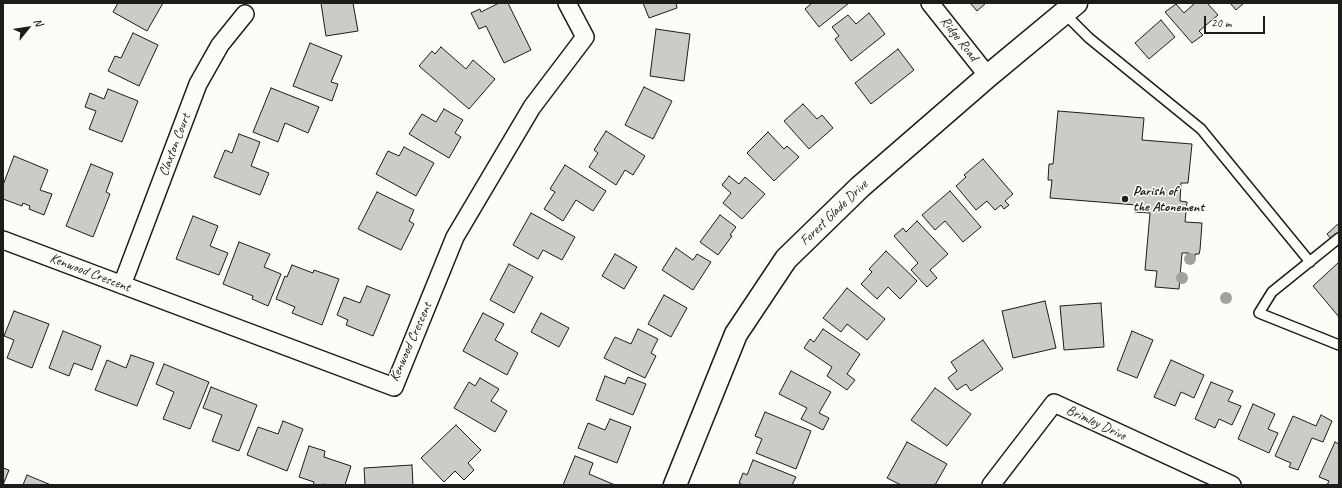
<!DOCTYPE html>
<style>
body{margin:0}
#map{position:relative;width:1342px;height:488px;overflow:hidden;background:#fdfcf7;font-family:Caveat,sans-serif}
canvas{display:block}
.frame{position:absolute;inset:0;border:4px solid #1c1c1c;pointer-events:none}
.north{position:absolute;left:8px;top:8px;width:40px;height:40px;-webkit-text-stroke:3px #fdfcf7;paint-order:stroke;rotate:60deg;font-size:11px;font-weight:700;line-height:16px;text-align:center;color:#1c1c1c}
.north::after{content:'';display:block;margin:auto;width:14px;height:18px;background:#1c1c1c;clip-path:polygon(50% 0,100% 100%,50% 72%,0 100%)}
.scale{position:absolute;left:1204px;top:16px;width:61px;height:18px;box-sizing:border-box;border:2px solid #1c1c1c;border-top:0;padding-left:5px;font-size:12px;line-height:14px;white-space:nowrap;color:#1c1c1c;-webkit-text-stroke:3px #fdfcf7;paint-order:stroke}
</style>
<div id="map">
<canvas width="1342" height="488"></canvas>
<div class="frame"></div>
<div class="north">N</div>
<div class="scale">20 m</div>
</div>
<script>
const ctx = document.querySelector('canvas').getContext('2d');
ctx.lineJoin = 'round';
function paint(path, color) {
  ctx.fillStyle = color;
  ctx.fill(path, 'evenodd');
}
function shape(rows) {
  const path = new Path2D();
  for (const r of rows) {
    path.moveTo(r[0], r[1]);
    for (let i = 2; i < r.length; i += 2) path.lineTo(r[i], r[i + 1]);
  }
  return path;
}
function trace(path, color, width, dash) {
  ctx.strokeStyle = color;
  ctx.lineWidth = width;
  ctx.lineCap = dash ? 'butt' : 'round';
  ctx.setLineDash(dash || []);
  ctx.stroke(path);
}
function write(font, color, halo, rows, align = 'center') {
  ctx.font = font + ' Caveat,sans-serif';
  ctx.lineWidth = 3;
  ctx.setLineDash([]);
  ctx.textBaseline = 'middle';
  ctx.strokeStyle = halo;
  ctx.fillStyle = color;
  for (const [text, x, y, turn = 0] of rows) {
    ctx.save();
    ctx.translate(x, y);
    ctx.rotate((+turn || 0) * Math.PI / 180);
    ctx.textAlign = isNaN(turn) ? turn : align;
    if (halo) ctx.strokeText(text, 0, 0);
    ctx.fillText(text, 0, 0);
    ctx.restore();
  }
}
const building = shape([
 [118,3,163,3,147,31,113,12,118,3],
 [321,3,353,3,358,31,326,36,321,3],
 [499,3,508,3,531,50,504,63,486,26,479,29,471,13,480,9,481,12,499,3],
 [643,3,676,3,677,8,649,18,643,3],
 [812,3,849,3,819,27,805,9,812,3],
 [970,3,986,3,977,11,970,3],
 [1195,3,1207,3,1218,15,1199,31,1203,35,1192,43,1165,12,1176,4,1184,13,1195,3],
 [1230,3,1244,3,1236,10,1230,3],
 [869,13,885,34,851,61,835,39,839,36,832,27,848,15,856,24,869,13],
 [1161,20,1175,37,1149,59,1135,43,1161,20],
 [656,29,690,34,684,81,650,76,656,29],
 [133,33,158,45,139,86,108,71,115,56,121,58,133,33],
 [310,43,342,56,331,82,338,84,332,101,293,86,310,43],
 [441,47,466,69,473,60,495,79,469,109,419,66,432,51,435,54,441,47],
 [898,49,914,70,871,104,855,83,898,49],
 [644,87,672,101,653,139,625,125,644,87],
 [271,88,319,107,308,133,285,123,278,142,253,132,271,88],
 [108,89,138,101,122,142,89,129,96,111,85,107,90,93,104,99,108,89],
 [803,104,817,119,822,115,833,128,809,149,784,121,803,104],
 [444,109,463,120,455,133,461,137,449,158,409,134,422,114,436,122,444,109],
 [1058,111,1144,118,1142,140,1192,144,1188,183,1181,183,1180,201,1187,202,1185,222,1202,223,1200,250,1199,254,1195,254,1195,257,1189,256,1189,253,1182,253,1179,289,1155,287,1157,271,1145,270,1150,213,1135,212,1136,205,1050,198,1052,180,1048,180,1049,164,1053,164,1058,111],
 [606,131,645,156,633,175,625,170,616,185,589,167,598,153,594,150,606,131],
 [768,132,784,149,787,146,799,157,774,181,747,153,768,132],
 [239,134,260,142,251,166,269,173,260,195,214,177,225,150,232,153,239,134],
 [404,147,434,163,416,196,376,174,388,151,399,156,404,147],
 [14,156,48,170,40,190,52,194,44,215,29,209,30,206,23,203,22,206,3,199,3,185,14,156],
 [983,159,1013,194,1005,201,1009,205,1004,209,1001,205,995,210,987,201,976,210,956,186,966,177,964,175,983,159],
 [91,164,113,173,106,192,110,194,93,237,66,226,91,164],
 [565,165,606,191,593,211,576,200,563,221,544,209,555,192,550,189,565,165],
 [729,176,739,184,745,177,765,194,742,219,723,203,731,193,722,185,729,176],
 [950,191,981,227,963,242,945,221,935,230,922,215,950,191],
 [377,192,414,210,409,221,414,224,401,250,358,229,377,192],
 [531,213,575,237,562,260,543,250,538,259,513,245,531,213],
 [720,215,736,227,730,235,732,236,718,255,700,242,720,215],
 [193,216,218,226,210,246,228,253,219,275,176,259,193,216],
 [917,221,948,254,930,270,937,278,927,287,911,270,918,263,894,236,903,228,906,232,917,221],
 [1339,223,1339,248,1327,234,1339,223],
 [239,242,270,254,264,267,281,274,268,306,252,299,253,296,223,284,239,242],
 [676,248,693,260,697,254,711,262,693,290,662,270,676,248],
 [886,251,917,281,900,299,888,287,877,299,861,284,872,272,869,269,886,251],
 [615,254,637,267,624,289,602,276,615,254],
 [1339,262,1339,317,1313,286,1339,262],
 [509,264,533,277,514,313,490,300,509,264],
 [292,265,313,273,314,270,339,279,322,325,292,313,295,307,276,299,285,276,287,277,292,265],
 [367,286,390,295,373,336,346,325,348,320,337,315,344,297,360,303,367,286],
 [847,288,885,319,867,340,847,324,841,332,823,318,847,288],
 [664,295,687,308,671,337,648,324,664,295],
 [1045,301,1056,348,1013,358,1002,311,1045,301],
 [1101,303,1104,347,1064,350,1060,306,1101,303],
 [14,311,49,324,32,368,7,358,14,340,4,336,14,311],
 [483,313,504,324,495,340,518,353,507,375,463,351,483,313],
 [541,313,569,328,559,347,531,332,541,313],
 [638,329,658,339,651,353,656,356,645,378,604,358,615,337,631,344,638,329],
 [823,329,860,354,847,374,855,380,847,390,827,376,832,367,804,348,810,339,814,342,823,329],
 [63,331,101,346,92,370,74,363,69,376,49,368,63,331],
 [1132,331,1153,340,1137,378,1117,370,1132,331],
 [983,340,1003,369,971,391,966,384,957,390,948,378,957,371,951,362,983,340],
 [131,355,154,363,137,406,95,390,107,360,126,368,131,355],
 [1171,360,1204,375,1194,398,1181,392,1175,406,1154,397,1171,360],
 [164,364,209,382,190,429,163,419,174,392,156,384,164,364],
 [791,371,831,392,819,413,829,418,823,430,801,419,807,408,779,394,791,371],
 [605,376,625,384,628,377,646,384,633,415,596,400,605,376],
 [480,378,499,389,491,401,507,411,495,432,454,408,469,382,475,386,480,378],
 [1211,382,1233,391,1228,401,1241,406,1232,425,1219,419,1215,428,1195,419,1211,382],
 [211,387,257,405,239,451,212,441,222,415,203,408,211,387],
 [935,388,971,414,947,446,911,420,935,388],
 [1253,404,1275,414,1268,429,1278,433,1269,453,1238,439,1253,404],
 [765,412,811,431,796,469,756,453,762,439,755,436,765,412],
 [1321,415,1332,421,1323,442,1312,438,1298,470,1289,467,1291,463,1275,456,1293,416,1316,426,1321,415],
 [610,419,631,427,617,463,578,448,588,423,605,430,610,419],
 [283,421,303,429,287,471,247,455,258,427,278,434,283,421],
 [456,425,481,450,468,463,474,470,464,480,455,471,444,482,421,458,456,425],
 [907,442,947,464,935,485,901,485,887,478,907,442],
 [1335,442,1339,444,1339,485,1327,485,1329,481,1319,477,1335,442],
 [309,446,325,451,324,457,351,466,345,485,328,485,323,484,323,485,313,485,314,482,299,477,309,446],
 [575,456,593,463,589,474,615,485,563,485,575,456],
 [753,460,796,477,792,485,743,485,739,483,743,473,747,475,753,460],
 [412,465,413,485,365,485,364,468,412,465],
 [3,468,9,470,3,485,3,468],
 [27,475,51,485,23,485,27,475]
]);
paint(building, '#cccbc8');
trace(building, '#1c1c1c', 1);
const lane = shape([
 [1064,13,1089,38,1201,129,1310,262],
 [1339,238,1272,292,1259,313,1339,345]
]);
const street = shape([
 [930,3,988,76],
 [3,240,394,387,455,237,532,107,585,37,567,3],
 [122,285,198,84,220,45,245,14],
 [991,485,1054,403,1232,485]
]);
const secondary = shape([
 [675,485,736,334,786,259,860,187,988,76,1076,3]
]);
trace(lane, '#1c1c1c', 12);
trace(street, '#1c1c1c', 20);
trace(secondary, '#1c1c1c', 25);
trace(lane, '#fdfcf7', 9);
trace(street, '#fdfcf7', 17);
trace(secondary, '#fdfcf7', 22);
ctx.fillStyle = '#a2a19e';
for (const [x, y] of [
 [1190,259],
 [1182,278],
 [1226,298]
]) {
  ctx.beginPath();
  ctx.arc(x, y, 6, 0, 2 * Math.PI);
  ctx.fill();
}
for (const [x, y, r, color] of [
 [1125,199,4,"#1c1c1c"]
]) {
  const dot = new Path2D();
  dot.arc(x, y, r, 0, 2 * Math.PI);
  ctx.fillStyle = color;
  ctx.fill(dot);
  trace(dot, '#fdfcf7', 1.5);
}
write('14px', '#1c1c1c', '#fdfcf7', [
 ["Ridge Road",959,39,52],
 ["Claxton Court",175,145,-69],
 ["Forest Glade Drive",834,213,-44],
 ["Kenwood Crescent",90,273,21],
 ["Kenwood Crescent",411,342,-66],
 ["Brimley Drive",1096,423,25]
]);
write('bold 14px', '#1c1c1c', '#fdfcf7', [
 ["Parish of",1133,191],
 ["the Atonement",1133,207]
], 'left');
</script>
